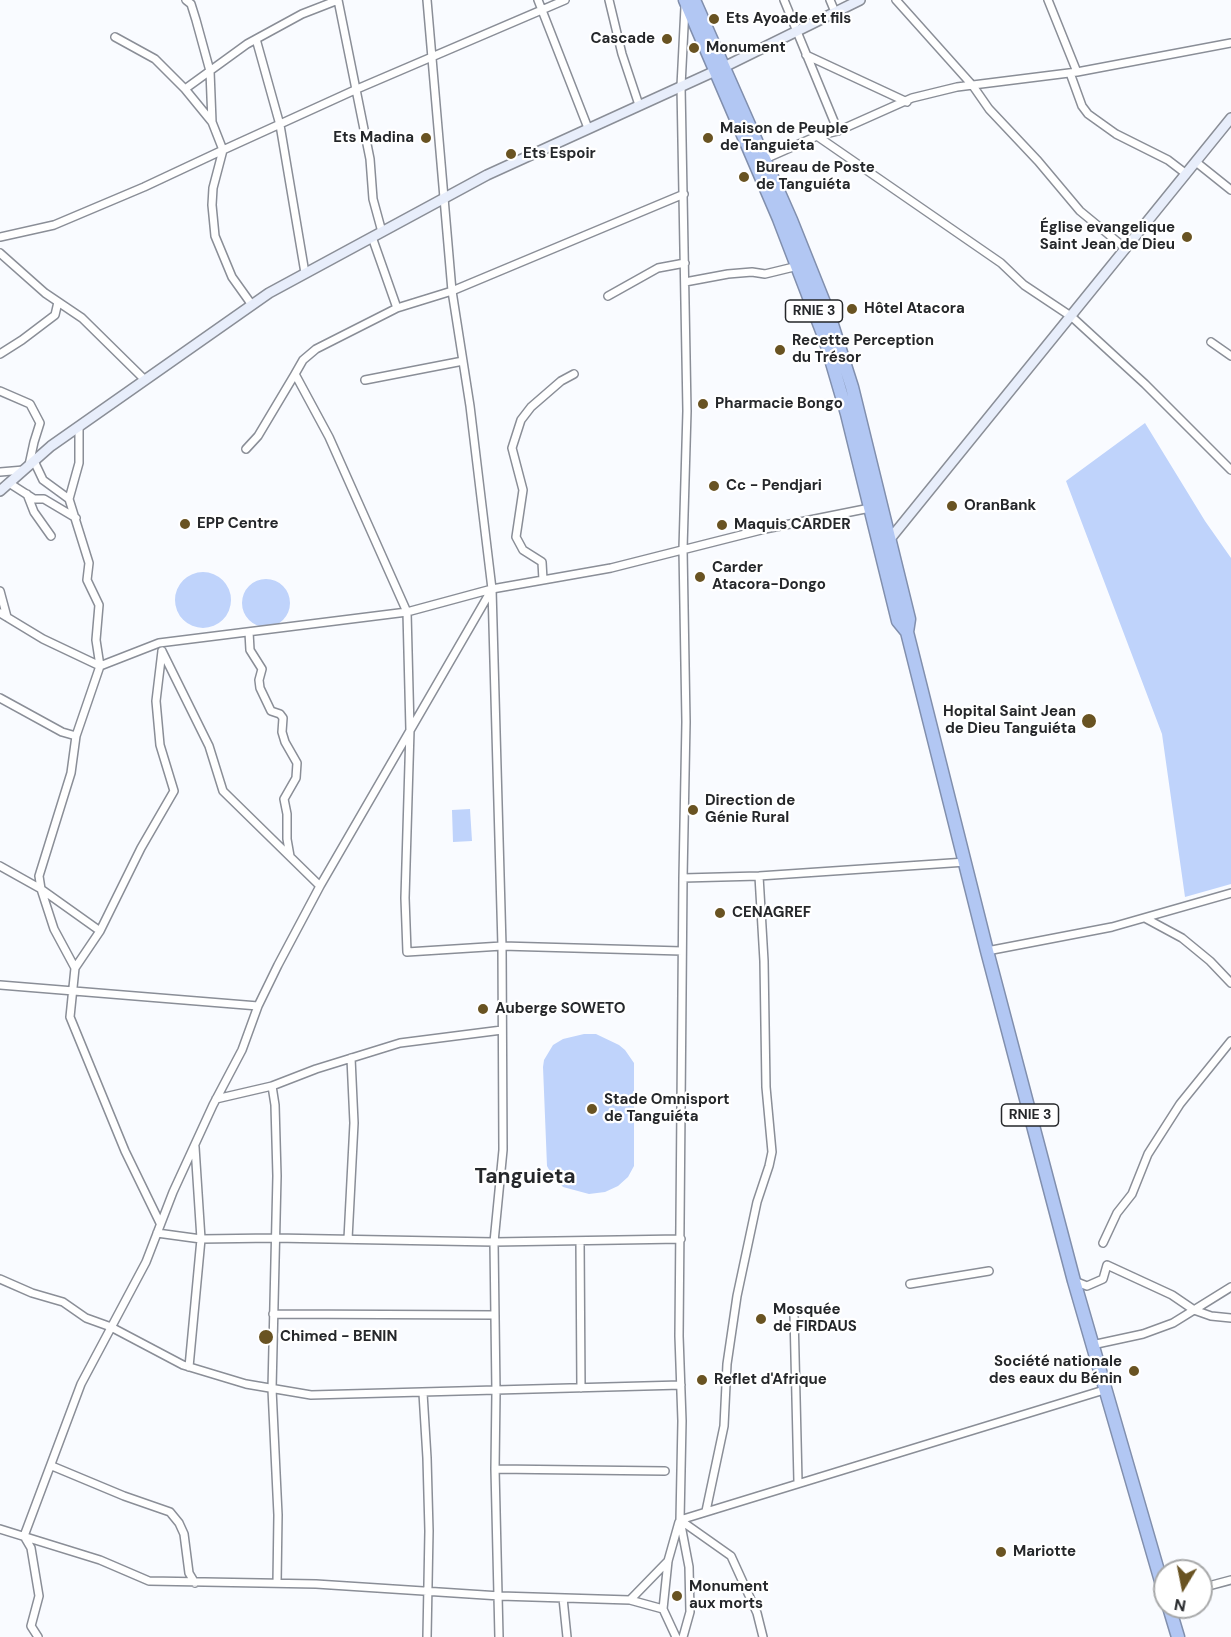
<!DOCTYPE html>
<meta charset="utf-8">
<style>
body{margin:0}
#map{position:relative;width:1231px;height:1637px;overflow:hidden;background:#f9fbff;font-family:"DM Sans",sans-serif}
canvas{display:block}
.north{position:absolute;left:1153px;top:1559px;width:60px;height:60px;box-sizing:border-box;background:#fff;border:2px solid #a8a9aa;border-radius:50%;rotate:190deg;font-size:16px;font-weight:700;line-height:24px;text-align:center;color:#25272a}
.north::after{content:'';display:block;margin:auto;width:21px;height:27px;background:#695322;clip-path:polygon(50% 0,100% 100%,50% 72%,0 100%)}
</style>
<div id="map">
<canvas width="1231" height="1637"></canvas>
<div class="north">N</div>
</div>
<script>
const ctx = document.querySelector('canvas').getContext('2d');
ctx.lineJoin = 'round';
function paint(path, color) {
  ctx.fillStyle = color;
  ctx.fill(path, 'evenodd');
}
function shape(rows) {
  const path = new Path2D();
  for (const r of rows) {
    if (r.length === 3) {
      path.moveTo(r[0] + r[2], r[1]);
      path.arc(r[0], r[1], r[2], 0, 2 * Math.PI);
      continue;
    }
    path.moveTo(r[0], r[1]);
    for (let i = 2; i < r.length; i += 2) path.lineTo(r[i], r[i + 1]);
  }
  return path;
}
function trace(path, color, width, dash) {
  ctx.strokeStyle = color;
  ctx.lineWidth = width;
  ctx.lineCap = dash ? 'butt' : 'round';
  ctx.setLineDash(dash || []);
  ctx.stroke(path);
}
function write(font, color, halo, rows, align = 'center') {
  ctx.font = font + ' "DM Sans",sans-serif';
  ctx.lineWidth = 4.5;
  ctx.setLineDash([]);
  ctx.textBaseline = 'middle';
  ctx.strokeStyle = halo;
  ctx.fillStyle = color;
  for (const [text, x, y, turn = 0] of rows) {
    ctx.save();
    ctx.translate(x, y);
    ctx.rotate((+turn || 0) * Math.PI / 180);
    ctx.textAlign = isNaN(turn) ? turn : align;
    if (halo) ctx.strokeText(text, 0, 0);
    ctx.fillText(text, 0, 0);
    ctx.restore();
  }
}
paint(shape([
 [1145,423,1205,521,1231,558,1231,884,1185,897,1162,734,1066,481],
 [203,600,28],
 [266,603,24],
 [470,809,472,841,453,842,452,810],
 [584,1034,596,1034,619,1045,625,1050,634,1063,634,1166,628,1177,618,1186,605,1192,589,1194,563,1187,552,1175,547,1166,543,1067,544,1060,553,1045,563,1039]
]), '#bfd3fb');
const street = shape([
 [186,0,191,4,196,20,210,71,212,122],
 [338,0,370,159,373,199,382,232],
 [427,0,452,291,470,406,492,589,611,568,765,529,870,508],
 [538,0,588,128],
 [609,0,622,54,639,105],
 [784,0,838,131],
 [830,0,835,12],
 [896,0,973,86,989,109,1038,161,1080,211,1125,248],
 [1048,0,1077,72],
 [115,37,155,59,185,89,212,122,223,150,357,89,565,0],
 [256,39,280,125,305,273],
 [806,55,907,102],
 [1070,73,1082,106,1088,114,1116,134,1168,160,1185,173],
 [185,89,247,44,302,14,338,0],
 [817,136,838,131,912,98,957,87,1077,72,1231,43],
 [765,159,817,136,1001,263,1024,285,1072,317,1145,384,1231,470],
 [1196,162,1231,190],
 [0,237,54,225,144,187,223,150,213,188,212,205,215,236,232,277,252,305],
 [372,237,397,308],
 [0,253,45,293,82,318,145,380],
 [685,282,728,274,752,272,765,274,798,266],
 [608,296,658,268,685,263],
 [1211,342,1231,356],
 [0,354,22,340,55,315,58,302],
 [365,380,463,361],
 [0,391,30,404,40,423,34,442,29,465],
 [79,426,79,463,69,499,89,563,87,580,99,605,96,640,100,666],
 [246,449,258,436,295,374],
 [34,461,43,480,69,499],
 [0,472,24,470],
 [9,483,34,499,44,499,76,518],
 [27,494,34,512,51,536],
 [543,580,542,562,523,550,516,537,523,490,512,448,521,420,531,407,561,381,574,374],
 [492,589,502,946,503,1150,494,1242,496,1392,495,1469,499,1637],
 [0,591,7,617],
 [0,613,43,639,100,666],
 [249,632,250,650,262,669,259,680,260,688,271,711,280,714,283,718,282,732,285,742,297,763,296,778,284,799,287,814,287,839,290,856],
 [162,651,209,746,223,791,320,886],
 [0,698,62,732,76,736],
 [0,866,41,889,54,929,75,968],
 [683,878,759,876,966,862],
 [1145,918,1182,938,1210,961,1231,983],
 [100,931,41,889,39,876,71,773,76,736,100,666,159,643,407,612,492,589],
 [682,951,502,946,407,952,405,898,410,730,407,612,329,437,295,374,303,360,316,349,397,308,452,291,684,194],
 [987,951,1112,927,1231,893],
 [0,985,258,1006],
 [272,1086,275,1105,277,1176,272,1389,278,1515,277,1583],
 [216,1099,272,1086,316,1069,400,1043,502,1030],
 [160,1223,125,1151,70,1017,75,968,100,931,141,848,174,791,160,745,156,701,162,651],
 [157,1233,201,1239,274,1238,494,1242,681,1239],
 [348,1239,354,1123,351,1058],
 [580,1241,581,1388],
 [1103,1243,1117,1213,1132,1194,1148,1154,1180,1104,1231,1041],
 [0,1279,32,1293,63,1302,86,1318,111,1327,183,1365,246,1384,311,1395,681,1385],
 [1074,1281,1087,1286,1103,1279,1107,1265,1172,1295,1194,1310,1211,1316,1231,1318],
 [910,1284,989,1271],
 [273,1314,495,1315],
 [794,1314,798,1482],
 [1092,1345,1143,1334,1173,1323,1231,1287],
 [189,1367,201,1239,195,1147],
 [423,1393,427,1458,429,1531,427,1637],
 [52,1466,124,1496,170,1512,179,1523,184,1534,189,1573,195,1583],
 [495,1469,665,1471],
 [706,1511,724,1426,727,1364,737,1296,757,1202,769,1166,772,1152,766,1087,764,961,759,876],
 [680,1520,1104,1390],
 [680,1520,731,1556,757,1613,763,1637],
 [0,1529,100,1560,149,1581,316,1584,500,1596,630,1600,668,1561],
 [1201,1588,1231,1580],
 [563,1598,567,1637],
 [630,1600,663,1609],
 [38,1637,31,1626,39,1596,31,1548,24,1536,81,1384,146,1262,173,1192,213,1105,242,1050,258,1006,278,965,320,886,492,589],
 [676,1637,663,1609,668,1561,679,1522],
 [683,1637,690,1612,689,1567,680,1520,682,1421,679,1336,683,878,686,722,683,549,687,411,681,86,685,7]
]);
const secondary = shape([
 [0,491,51,446,269,293,487,175,724,67,860,0],
 [886,540,890,539,1231,118]
]);
const highway = shape([
 [685,0,779,219,825,339,847,414,898,621,907,632],
 [694,0,791,220,829,315,852,387,909,619,907,632,987,951,1074,1281,1165,1595],
 [1169,1607,1178,1637]
]);
trace(street, '#8a8e97', 10);
trace(secondary, '#8a8e97', 12);
trace(highway, '#818fad', 15);
trace(street, '#fff', 7);
trace(secondary, '#e8eefb', 9);
trace(highway, '#b2c7f3', 12);
for (const [x, y, r, color] of [
 [714,19,6,"#695322"],
 [667,39,6,"#695322"],
 [694,48,6,"#695322"],
 [426,138,6,"#695322"],
 [708,138,6,"#695322"],
 [511,154,6,"#695322"],
 [744,177,6,"#695322"],
 [1187,237,6,"#695322"],
 [852,309,6,"#695322"],
 [780,350,6,"#695322"],
 [703,404,6,"#695322"],
 [714,486,6,"#695322"],
 [952,506,6,"#695322"],
 [185,524,6,"#695322"],
 [722,525,6,"#695322"],
 [700,577,6,"#695322"],
 [1089,721,8,"#695322"],
 [693,810,6,"#695322"],
 [720,913,6,"#695322"],
 [483,1009,6,"#695322"],
 [592,1109,6,"#695322"],
 [761,1319,6,"#695322"],
 [266,1337,8,"#695322"],
 [1134,1371,6,"#695322"],
 [702,1380,6,"#695322"],
 [1001,1552,6,"#695322"],
 [677,1596,6,"#695322"]
]) {
  const dot = new Path2D();
  dot.arc(x, y, r, 0, 2 * Math.PI);
  ctx.fillStyle = color;
  ctx.fill(dot);
  trace(dot, '#fff', 2);
}
for (const [x, y, w] of [
 [814,311,57],
 [1030,1115,57]
]) {
  const box = new Path2D();
  box.roundRect(x - w / 2, y - 11, w, 22, 4.5);
  ctx.fillStyle = '#fff';
  ctx.fill(box);
  trace(box, '#25272a', 1.5);
}
write('bold 14px', '#25272a', null, [
 ["RNIE 3",814,311],
 ["RNIE 3",1030,1115]
]);
write('bold 15px', '#25272a', '#fff', [
 ["Ets Ayoade et fils",726,19],
 ["Cascade",655,39,"right"],
 ["Monument",706,48],
 ["Maison de Peuple",720,129],
 ["de Tanguieta",720,146],
 ["Ets Madina",414,138,"right"],
 ["Ets Espoir",523,154],
 ["Bureau de Poste",756,168],
 ["de Tanguiéta",756,185],
 ["Église evangelique",1175,228,"right"],
 ["Saint Jean de Dieu",1175,245,"right"],
 ["Hôtel Atacora",864,309],
 ["Recette Perception",792,341],
 ["du Trésor",792,358],
 ["Pharmacie Bongo",715,404],
 ["Cc - Pendjari",726,486],
 ["OranBank",964,506],
 ["EPP Centre",197,524],
 ["Maquis CARDER",734,525],
 ["Carder",712,568],
 ["Atacora-Dongo",712,585],
 ["Hopital Saint Jean",1076,712,"right"],
 ["de Dieu Tanguiéta",1076,729,"right"],
 ["Direction de",705,801],
 ["Génie Rural",705,818],
 ["CENAGREF",732,913],
 ["Auberge SOWETO",495,1009],
 ["Stade Omnisport",604,1100],
 ["de Tanguiéta",604,1117],
 ["Mosquée",773,1310],
 ["de FIRDAUS",773,1327],
 ["Chimed - BENIN",280,1337],
 ["Société nationale",1122,1362,"right"],
 ["des eaux du Bénin",1122,1379,"right"],
 ["Reflet d'Afrique",714,1380],
 ["Mariotte",1013,1552],
 ["Monument",689,1587],
 ["aux morts",689,1604]
], 'left');
write('bold 21px', '#25272a', '#fff', [
 ["Tanguieta",525,1177]
]);
</script>
